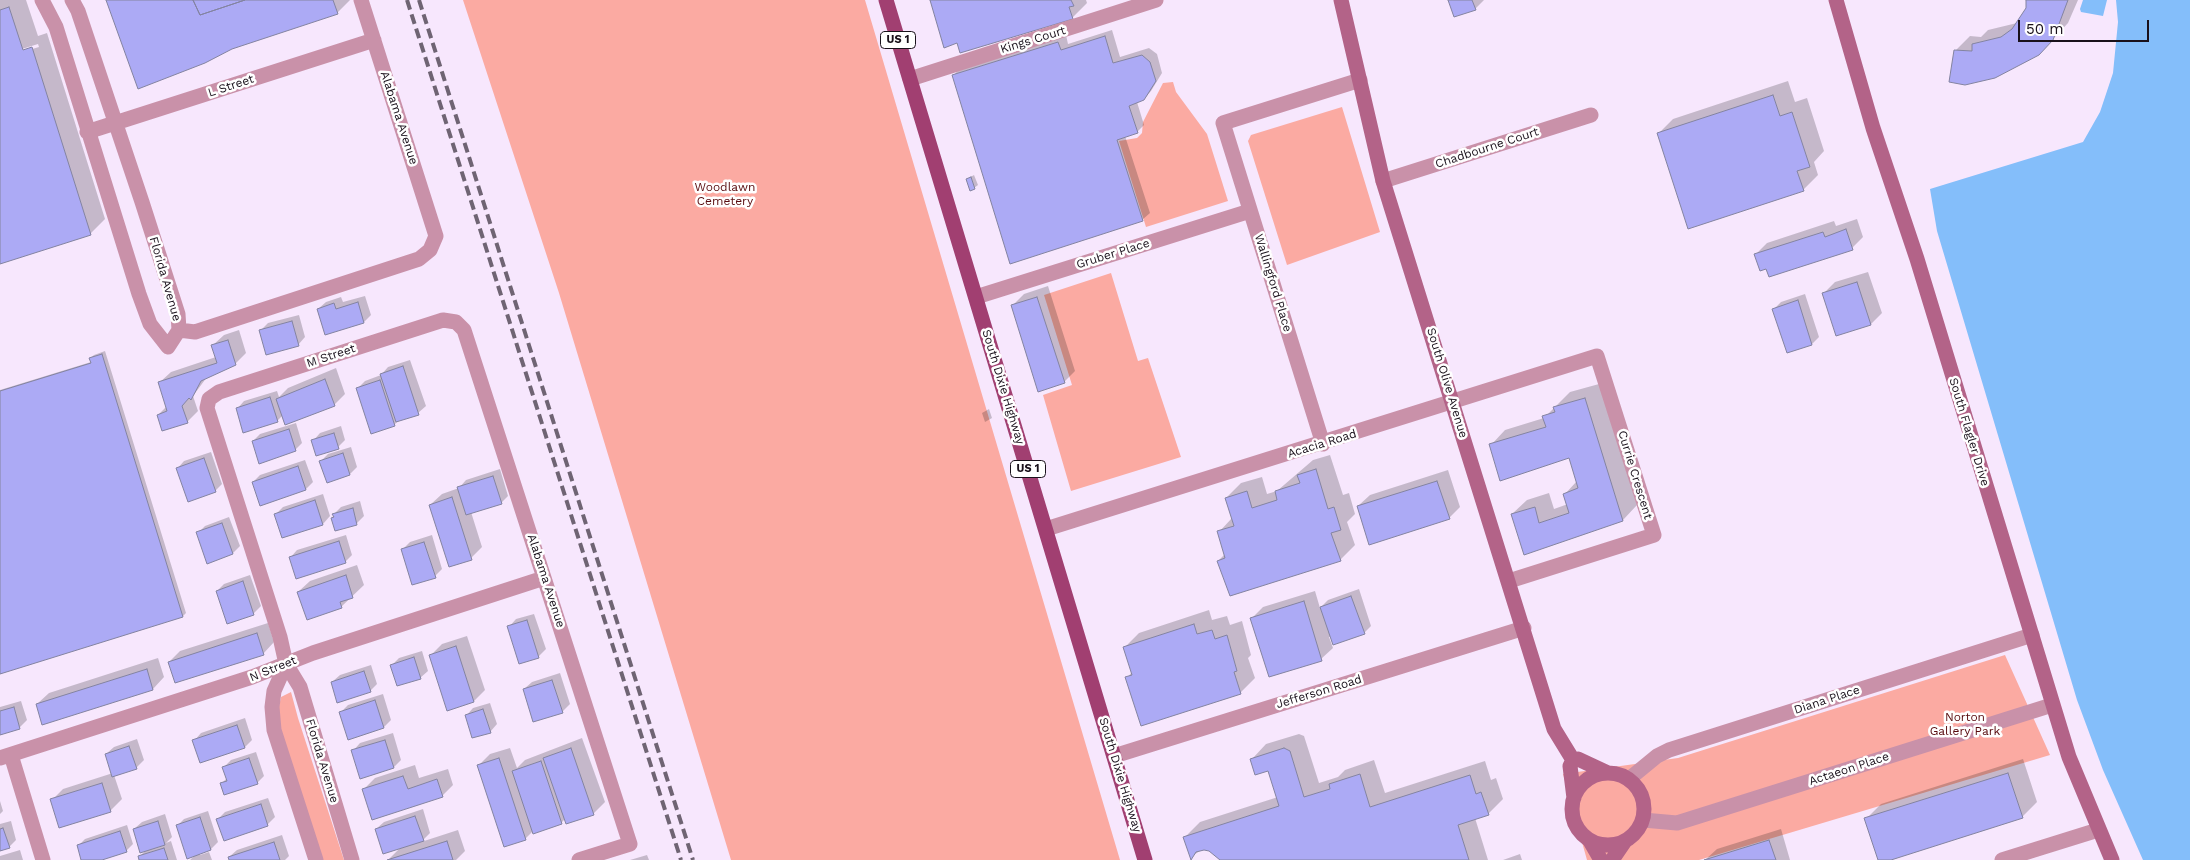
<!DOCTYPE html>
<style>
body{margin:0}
#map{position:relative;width:2190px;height:860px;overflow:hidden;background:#f7e7fd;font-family:"Work Sans",sans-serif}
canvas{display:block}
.scale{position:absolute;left:2018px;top:20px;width:131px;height:22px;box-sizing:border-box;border:2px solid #19111b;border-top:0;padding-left:6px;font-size:15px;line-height:18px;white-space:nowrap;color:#19111b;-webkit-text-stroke:4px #fff;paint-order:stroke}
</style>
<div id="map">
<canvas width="2190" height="860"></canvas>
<div class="scale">50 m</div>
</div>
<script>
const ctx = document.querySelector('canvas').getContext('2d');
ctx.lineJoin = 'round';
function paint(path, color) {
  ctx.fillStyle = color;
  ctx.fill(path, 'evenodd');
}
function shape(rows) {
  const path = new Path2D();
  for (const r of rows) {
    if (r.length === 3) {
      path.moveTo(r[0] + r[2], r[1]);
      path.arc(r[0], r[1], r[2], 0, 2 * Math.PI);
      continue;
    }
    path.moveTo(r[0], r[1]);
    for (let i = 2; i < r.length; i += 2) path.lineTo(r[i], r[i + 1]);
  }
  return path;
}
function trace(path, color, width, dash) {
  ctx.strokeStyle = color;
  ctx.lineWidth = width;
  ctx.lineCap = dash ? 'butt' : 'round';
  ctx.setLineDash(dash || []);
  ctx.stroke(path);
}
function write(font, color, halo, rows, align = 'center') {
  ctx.font = font + ' "Work Sans",sans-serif';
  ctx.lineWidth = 5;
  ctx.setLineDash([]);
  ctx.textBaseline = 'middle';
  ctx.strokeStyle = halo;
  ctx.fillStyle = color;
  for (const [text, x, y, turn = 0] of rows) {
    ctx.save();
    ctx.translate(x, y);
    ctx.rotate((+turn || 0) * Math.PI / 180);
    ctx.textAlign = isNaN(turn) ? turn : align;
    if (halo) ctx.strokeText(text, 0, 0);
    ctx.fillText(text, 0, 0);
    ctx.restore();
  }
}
paint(shape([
 [463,0,865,0,1120,860,731,860,559,293],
 [1173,82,1176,92,1207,134,1228,201,1146,227,1119,141,1137,138,1142,133,1143,122,1163,83],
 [1342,107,1380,232,1287,265,1248,141,1251,135],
 [1111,273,1138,361,1148,358,1181,457,1071,491,1043,395,1072,385,1044,295],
 [2005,655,2050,755,1699,860,1587,860,1563,774,1678,758],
 [291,692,298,718,344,860,323,860,279,724,278,711,281,697]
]), '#fbaaa2');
paint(shape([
 [2083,0,2107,0,2103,16,2081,12,2080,9],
 [2116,0,2190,0,2190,860,2143,860,2103,770,2077,700,1937,231,1930,189,2083,142,2100,112,2113,73,2118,22]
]), '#84befa');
paint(shape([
 [0,0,26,0,38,36,47,33,105,219,90,234,0,262],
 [38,44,39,47,22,52,22,49],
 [107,0,350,0,337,13],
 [931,0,1086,0,1087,3,1072,18,958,42],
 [1449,0,1484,0,1475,9],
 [2028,0,2078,0,2068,23,2039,54,1955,51,1970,36,1981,37,1988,30,2017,23,2027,9],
 [1112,30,1120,57,1149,48,1157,54,1162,73,1151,91,1144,99,1137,102,1144,125,1137,132,1125,136,1150,213,1142,220,953,76,960,68,1066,35,1068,44],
 [1788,81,1795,102,1807,98,1824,151,1814,162,1818,175,1803,190,1658,134,1673,119],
 [974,175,978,185,974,188,967,179],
 [1857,219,1863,237,1852,248,1756,254,1767,243,1834,221,1836,226],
 [1868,272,1882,313,1871,324,1824,293,1835,282],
 [1048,286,1075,371,1064,382,1013,305,1024,294],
 [1805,294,1819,337,1812,344,1774,309,1781,302],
 [365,296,371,315,364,322,318,309,326,302,341,297,343,302],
 [299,315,305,337,298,345,261,330,268,323],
 [239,330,246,353,235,364,207,377,193,396,198,411,187,422,158,415,167,406,159,383,171,372,216,357,212,346,224,335],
 [105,351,186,613,183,616,0,673,0,390,91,362,90,358,94,355],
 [410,360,426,406,418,413,400,419,394,425,358,388,365,381,381,375,388,367],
 [336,368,345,394,334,405,283,415,277,421,237,409,244,401,277,391,279,397,288,388],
 [1599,384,1637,505,1623,520,1525,553,1512,514,1527,500,1549,493,1554,509,1568,504,1565,494,1577,481,1570,457,1491,445,1505,430,1544,418,1570,392],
 [989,409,992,418,985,422,982,413],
 [296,423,302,443,295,450,253,441,260,434],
 [341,426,345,440,338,447,313,441,320,433],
 [351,447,357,467,350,474,328,482,321,461,328,454],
 [211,452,222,484,215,491,177,469,184,461],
 [1330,455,1343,495,1349,493,1355,514,1347,522,1355,545,1340,560,1218,561,1225,554,1219,532,1232,518,1226,498,1241,483,1262,477,1267,494,1277,491,1313,460],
 [305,460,313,482,306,489,253,482,260,475],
 [500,469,508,496,501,503,471,512,482,547,471,558,430,505,442,494,459,488,466,480],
 [1448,470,1460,507,1449,518,1358,506,1370,495],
 [323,494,330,516,323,524,283,537,276,514,283,507],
 [360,501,364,516,357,523,336,530,332,518,334,514,341,507],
 [229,517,240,546,233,553,198,533,205,526],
 [346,535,352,555,345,562,290,558,297,550],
 [432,535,442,569,435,576,402,550,410,542],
 [357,565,364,585,341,607,298,592,310,581],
 [250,575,261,606,254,613,228,622,217,591,224,584],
 [1359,589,1371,626,1364,633,1329,637,1333,648,1321,659,1252,618,1263,607,1315,591,1320,608,1328,600],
 [1209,610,1212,620,1227,616,1230,625,1242,621,1251,655,1248,658,1255,678,1240,693,1127,678,1132,672,1124,648,1139,633],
 [534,614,546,649,538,657,509,627,516,619],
 [268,623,274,642,263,654,169,662,180,651],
 [467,636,485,690,474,701,430,656,442,644],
 [422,651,428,671,420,678,392,665,399,658],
 [158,658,164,677,153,689,43,723,37,704,49,693],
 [371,665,377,684,370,691,332,682,340,675],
 [560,673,570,704,562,712,524,689,532,682],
 [383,694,391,720,384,727,349,739,341,712,348,705],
 [21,701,27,720,20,727,0,733,0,707],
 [490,703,497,724,490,732,466,716,473,708],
 [245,718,252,740,245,747,194,741,201,733],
 [393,733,401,760,394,767,353,751,360,743],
 [1299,734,1304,736,1319,783,1338,777,1345,770,1374,760,1385,793,1485,761,1491,780,1496,778,1503,799,1488,814,1475,818,1488,860,1220,860,1217,854,1204,848,1191,857,1185,837,1200,822,1278,797,1269,769,1252,759,1266,744],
 [582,738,605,802,593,814,565,819,561,823,534,830,525,839,478,766,490,754,510,748,517,768,525,760],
 [137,739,144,760,136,768,114,775,122,799,111,810,60,826,52,800,63,789,113,773,106,754,114,747],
 [256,752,264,776,257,783,222,783,227,778,224,767,231,760],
 [2023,759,2037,802,2022,817,1887,860,1879,860,1866,819,1881,804],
 [415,765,419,778,448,769,453,785,442,796,364,789,375,778],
 [268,798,275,817,267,825,218,819,225,812],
 [0,801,3,811,0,814],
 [423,809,430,833,421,842,458,830,465,851,456,860,388,860,400,848,376,829,384,822],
 [208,811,218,842,211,849,199,853,200,855,209,852,212,860,190,860,196,854,177,826,184,819],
 [165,814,172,837,166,843,171,841,177,860,140,860,139,857,146,850,134,829,142,822],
 [11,821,16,840,9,847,0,850,0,824],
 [127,825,133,844,126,851,97,860,83,860,78,846,85,839],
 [1781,829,1790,860,1705,860,1717,849],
 [282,835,289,856,285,860,230,860,229,857,237,850],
 [20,850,23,860,0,860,0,856],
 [1520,854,1522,860,1503,860],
 [647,855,649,860,630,860]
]), '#0003');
const building = shape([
 [106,0,193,0,200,15,245,0,333,0,338,14,232,49,205,63,138,89,106,0],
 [193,0,245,0,200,15,193,0],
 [930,0,1071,0,1074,6,1069,7,1073,19,960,53,957,43,944,48,930,0],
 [1448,0,1472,0,1476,10,1454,17,1448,0],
 [2026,0,2068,0,2053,40,2039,55,1995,78,1965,85,1949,82,1954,50,1972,51,1972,44,2001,37,2012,29,2026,8,2026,0],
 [9,7,23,50,32,47,91,235,0,264,0,10,9,7],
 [1105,36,1113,63,1142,55,1150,62,1156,81,1144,100,1129,106,1138,133,1117,140,1143,221,1010,264,952,75,1058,42,1061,50,1105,36],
 [1773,95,1780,116,1792,112,1810,167,1797,171,1804,191,1688,229,1657,133,1773,95],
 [971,177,975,189,970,191,966,179,971,177],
 [1846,229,1853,250,1769,277,1766,269,1760,271,1754,254,1823,232,1825,237,1846,229],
 [1857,282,1871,325,1836,336,1822,293,1857,282],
 [1037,297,1065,383,1038,392,1011,305,1037,297],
 [1798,300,1812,345,1787,353,1772,309,1798,300],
 [358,302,364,323,325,335,317,309,334,303,336,309,358,302],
 [292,321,299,346,266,355,259,330,292,321],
 [228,340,236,365,201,381,191,400,189,398,182,406,188,423,162,431,157,415,167,411,158,382,217,363,211,345,228,340],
 [102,354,183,617,0,674,0,391,91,363,89,358,102,354],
 [403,366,419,415,396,422,380,374,403,366],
 [325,379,335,406,285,425,276,399,325,379],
 [380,380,395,426,371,434,356,388,380,380],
 [270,397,278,422,243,433,236,408,270,397],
 [1585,398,1623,521,1524,555,1511,514,1535,507,1539,523,1569,513,1563,494,1578,488,1569,458,1500,481,1489,444,1546,427,1542,416,1555,412,1553,407,1585,398],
 [289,429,296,451,259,464,252,441,289,429],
 [334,433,339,449,316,456,311,440,334,433],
 [343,453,350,475,327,483,319,461,343,453],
 [204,458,216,492,188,502,176,468,204,458],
 [298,466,306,490,260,506,252,482,298,466],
 [1316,469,1328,509,1334,507,1341,530,1331,533,1341,561,1230,596,1217,561,1225,558,1217,531,1234,526,1225,498,1247,491,1252,508,1277,500,1275,491,1300,483,1297,475,1316,469],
 [493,476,502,504,466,515,457,487,493,476],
 [1437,481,1450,519,1369,545,1357,506,1437,481],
 [452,497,472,560,449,567,429,505,452,497],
 [315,500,323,525,282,538,274,514,315,500],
 [353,508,357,525,335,531,331,518,334,517,332,514,353,508],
 [222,523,233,554,207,564,196,532,222,523],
 [339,541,346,563,296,579,289,557,339,541],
 [424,542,436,578,412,585,401,549,424,542],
 [346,575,353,598,340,602,342,608,307,620,297,592,346,575],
 [243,581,254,615,227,624,216,591,243,581],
 [1351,596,1365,634,1333,645,1320,607,1351,596],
 [1304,601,1322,661,1269,677,1250,618,1304,601],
 [527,620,539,658,519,664,507,626,527,620],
 [1194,624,1197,634,1212,630,1215,639,1227,635,1237,671,1234,672,1241,694,1141,726,1125,677,1132,675,1123,647,1194,624],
 [257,633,264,655,175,683,168,662,257,633],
 [456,646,474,702,447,711,429,655,456,646],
 [414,657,421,679,397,686,390,665,414,657],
 [147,669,153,690,42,725,36,704,147,669],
 [364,671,371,692,337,703,331,682,364,671],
 [552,680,563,713,533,722,523,689,552,680],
 [375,700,384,728,348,740,339,712,375,700],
 [14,707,20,729,0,735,0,711,14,707],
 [483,709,491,733,472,738,465,715,483,709],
 [237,725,245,748,200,763,192,740,237,725],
 [385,740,394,768,360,779,351,750,385,740],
 [129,746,137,769,112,777,105,754,129,746],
 [571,748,594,815,566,824,543,758,571,748],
 [1284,748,1290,751,1304,797,1330,789,1329,784,1360,774,1370,807,1470,775,1476,794,1481,792,1489,815,1458,825,1469,860,1220,860,1209,851,1204,850,1196,852,1191,860,1183,837,1279,806,1268,771,1255,775,1250,759,1284,748],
 [249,758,258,784,224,795,220,783,227,781,222,767,249,758],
 [499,758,526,840,504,847,477,765,499,758],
 [541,761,562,824,533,834,512,771,541,761],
 [2008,773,2023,818,1891,860,1878,860,1864,818,2008,773],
 [403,776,408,789,437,779,443,797,372,820,362,789,403,776],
 [102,783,111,812,59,828,50,799,102,783],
 [261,804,268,826,224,841,216,819,261,804],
 [415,816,424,841,383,854,375,829,415,816],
 [200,817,211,850,187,859,176,825,200,817],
 [158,821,165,845,140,853,133,829,158,821],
 [3,828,10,848,0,851,0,829,3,828],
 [120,831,127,852,102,860,81,860,77,845,120,831],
 [1769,840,1776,860,1704,860,1769,840],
 [447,841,453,860,387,860,447,841],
 [274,842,280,860,229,860,228,857,274,842],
 [164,848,168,860,139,860,138,856,164,848]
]);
paint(building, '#acaaf5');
trace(building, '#8383a0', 1);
trace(shape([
 [42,0,56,27,139,294,150,324,168,347,179,330,178,314,142,202,78,11,72,0],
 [910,79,1156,0],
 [87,132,374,40],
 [1383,181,1591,115],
 [976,297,1250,211],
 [179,330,195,332,419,259,430,250,436,236,361,0],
 [1323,444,1223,123,1360,80],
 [1046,529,1597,356,1654,535,1509,581],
 [286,664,274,691,272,707,274,730,316,860],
 [11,755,43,860],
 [1114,756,1524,628],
 [0,758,252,677,313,653,544,578],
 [1629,779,1657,756,1669,750,2032,635],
 [1643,820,1677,823,2052,705],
 [352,860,300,687,286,664,280,637,207,408,209,399,219,392,443,320,456,322,464,330,630,844,579,860],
 [2002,860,2098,830]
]), '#c991a9', 15);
trace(shape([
 [1341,0,1383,181,1554,729,1573,760],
 [1836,0,1873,128,1917,259,2069,757,2112,860],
 [1573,760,1570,766,1574,798],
 [1573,760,1578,759,1608,773],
 [1608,809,36],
 [1590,841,1601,860],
 [1612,860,1625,841]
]), '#b36388', 15);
trace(shape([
 [886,0,1145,860]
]), '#a13f71', 15);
trace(shape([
 [407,0,681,860],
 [419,0,693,860]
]), '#6f6473', 4, [10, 5]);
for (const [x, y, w] of [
 [898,40,35],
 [1028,469,35]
]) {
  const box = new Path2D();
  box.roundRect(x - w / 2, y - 8.5, w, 17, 4);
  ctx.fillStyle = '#fff';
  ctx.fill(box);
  trace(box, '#19111b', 1);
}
write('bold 11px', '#19111b', null, [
 ["US 1",898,40],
 ["US 1",1028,469]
]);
write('12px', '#19111b', '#fff', [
 ["Kings Court",1033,40,-17],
 ["L Street",231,86,-18],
 ["Alabama Avenue",399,118,72],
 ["Chadbourne Court",1487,148,-18],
 ["Gruber Place",1113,254,-17],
 ["Florida Avenue",165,279,74],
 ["Wallingford Place",1273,283,73],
 ["M Street",331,356,-18],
 ["South Olive Avenue",1447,383,73],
 ["South Dixie Highway",1003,387,73],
 ["South Flagler Drive",1969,432,73],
 ["Acacia Road",1322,444,-17],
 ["Currie Crescent",1635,475,73],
 ["Alabama Avenue",546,581,72],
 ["N Street",273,669,-22],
 ["Jefferson Road",1319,692,-17],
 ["Diana Place",1827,700,-18],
 ["Florida Avenue",322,761,73],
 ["Actaeon Place",1849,769,-18],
 ["South Dixie Highway",1120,775,73]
]);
write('12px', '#570a0d', '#fff', [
 ["Woodlawn",725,187],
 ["Cemetery",725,201],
 ["Norton",1965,717],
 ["Gallery Park",1965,731]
]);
</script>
